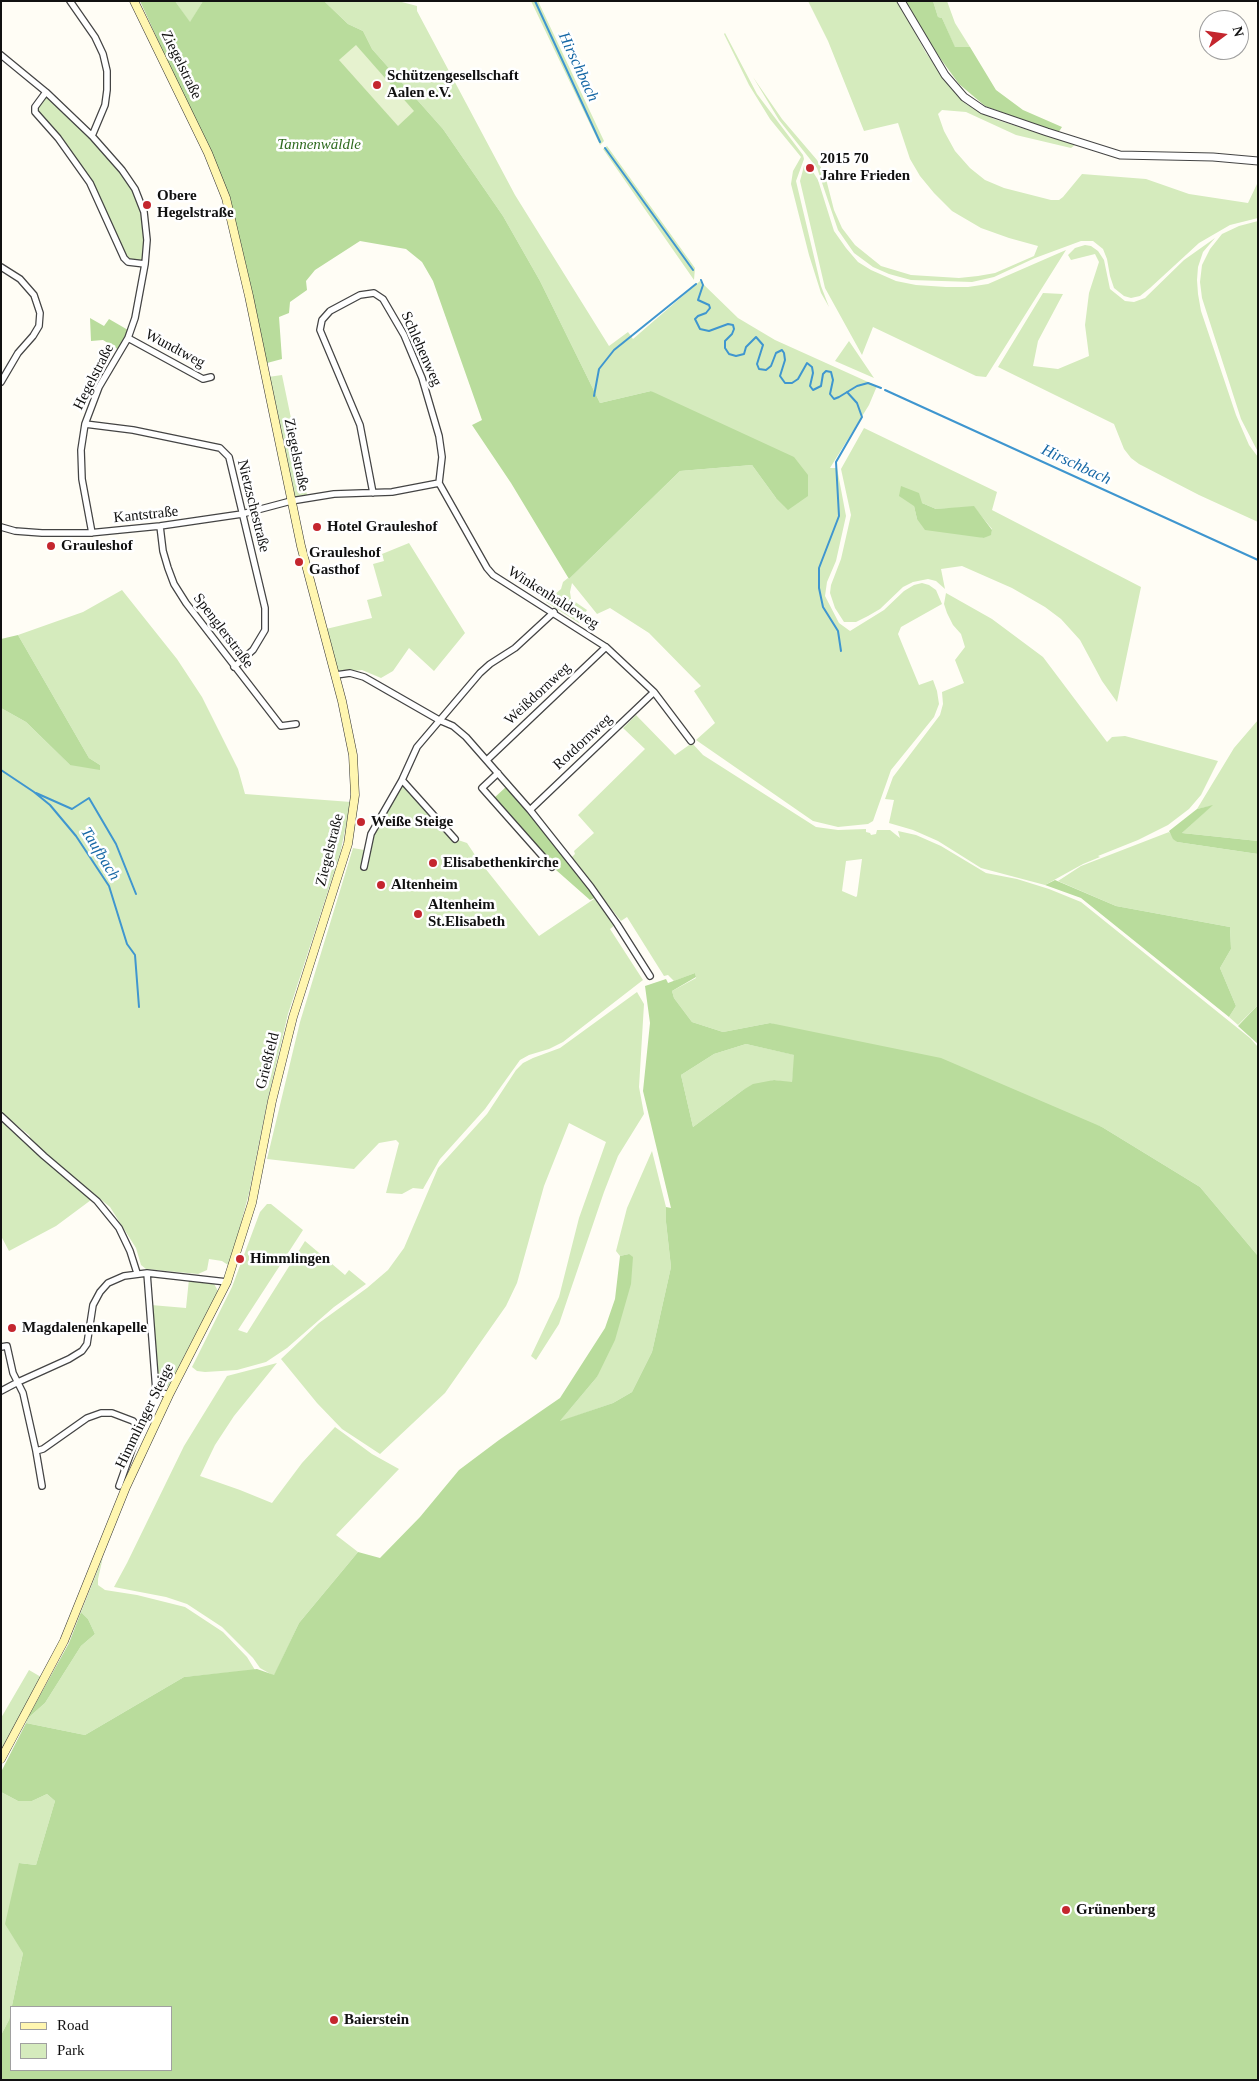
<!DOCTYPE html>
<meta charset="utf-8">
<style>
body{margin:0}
#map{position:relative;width:1259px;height:2081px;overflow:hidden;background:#fffdf5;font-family:Georgia,serif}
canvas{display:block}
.frame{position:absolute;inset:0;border:2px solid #111;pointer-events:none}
.legend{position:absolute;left:10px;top:2006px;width:162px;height:65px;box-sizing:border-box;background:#fff;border:1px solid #a0a0a0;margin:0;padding:6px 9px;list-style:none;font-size:15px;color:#111}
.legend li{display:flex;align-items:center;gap:10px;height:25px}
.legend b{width:25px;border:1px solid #a0a0a0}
.north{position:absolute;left:1199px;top:10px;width:50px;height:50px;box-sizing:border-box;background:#fff;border:1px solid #a0a0a0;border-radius:50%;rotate:76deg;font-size:14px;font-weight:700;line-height:20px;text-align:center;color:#111}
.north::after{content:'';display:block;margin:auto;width:18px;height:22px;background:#c4262e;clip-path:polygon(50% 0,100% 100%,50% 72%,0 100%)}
</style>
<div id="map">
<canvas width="1259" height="2081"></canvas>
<div class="frame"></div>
<ul class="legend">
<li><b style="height:6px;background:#fff6b0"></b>Road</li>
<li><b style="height:14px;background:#d5ebbd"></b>Park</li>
</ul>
<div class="north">N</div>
</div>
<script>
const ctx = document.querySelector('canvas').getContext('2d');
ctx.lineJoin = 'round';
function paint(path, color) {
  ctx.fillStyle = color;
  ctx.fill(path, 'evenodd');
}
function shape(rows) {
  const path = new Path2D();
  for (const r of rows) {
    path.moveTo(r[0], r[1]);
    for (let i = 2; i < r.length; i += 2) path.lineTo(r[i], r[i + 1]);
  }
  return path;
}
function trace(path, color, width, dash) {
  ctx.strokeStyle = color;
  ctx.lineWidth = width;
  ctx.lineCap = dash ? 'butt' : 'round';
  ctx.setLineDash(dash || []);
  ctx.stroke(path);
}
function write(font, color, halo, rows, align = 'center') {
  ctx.font = font + ' Georgia,serif';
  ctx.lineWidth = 5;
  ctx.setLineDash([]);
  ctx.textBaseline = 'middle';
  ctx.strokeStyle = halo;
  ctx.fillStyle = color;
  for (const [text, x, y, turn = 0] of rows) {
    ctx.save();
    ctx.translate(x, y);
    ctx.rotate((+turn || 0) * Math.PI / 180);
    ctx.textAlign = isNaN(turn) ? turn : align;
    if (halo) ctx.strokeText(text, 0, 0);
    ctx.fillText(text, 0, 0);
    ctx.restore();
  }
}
paint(shape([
 [175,1,203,1,190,23],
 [324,1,398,1,417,6,417,11,515,195,609,346,628,332,633,339,700,281,738,318,775,340,877,386,869,405,830,468,837,468,846,516,836,561,827,582,825,596,839,623,850,631,884,610,904,591,914,585,922,583,929,585,936,590,942,604,901,627,898,634,919,685,933,680,937,691,939,704,934,717,891,770,873,821,868,824,838,827,813,821,696,740,715,723,694,691,701,686,649,633,610,608,597,614,572,583,570,592,571,599,587,610,579,623,546,602,561,589,563,582,568,578,569,579,680,471,752,465,776,498,807,496,651,391,600,403,540,281,503,216,443,129,372,49,363,31,348,24],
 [531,1,538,1,604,141,600,145],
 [808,1,898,1,926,53,953,90,966,104,994,119,1075,145,1071,148,1016,135,966,112,942,110,938,114,944,131,955,151,970,168,985,180,1004,188,1051,200,1059,200,1063,197,1082,174,1146,179,1189,194,1248,203,1257,184,1258,218,1230,225,1199,243,1150,288,1140,296,1131,298,1124,296,1114,288,1110,276,1107,259,1103,249,1093,241,1081,241,1035,258,994,277,972,282,911,280,889,274,873,267,854,253,838,230,817,168,779,120,753,77,782,119,817,160,825,175,834,210,842,228,855,245,881,266,911,275,959,278,978,276,995,273,1034,256,1038,246,1009,238,981,228,952,211,934,193,920,176,910,159,898,123,864,131,828,41],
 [933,1,947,1,955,23,970,47,955,48,942,18,938,17],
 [725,33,757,94,803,155,804,159,796,181,821,286,829,307,821,293,809,255,791,184,793,171,801,157,770,119,749,85,724,34],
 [46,92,122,170,144,212,145,264,128,262,90,183,35,112],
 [607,146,695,268,694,280,603,149],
 [808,164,818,180,834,231,846,248,858,262,871,270,896,281,916,285,946,287,968,287,988,284,1066,250,986,377,976,376,873,327,862,355,825,288,800,181,804,166],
 [1258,221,1258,452,1241,419,1202,298,1200,282,1202,265,1210,249,1222,234,1239,226],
 [1215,238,1203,252,1198,267,1197,280,1198,294,1201,311,1236,415,1249,445,1258,457,1258,522,1199,495,1139,464,1131,458,1124,449,1114,424,998,367,1043,293,1063,294,1038,341,1033,366,1058,369,1089,356,1085,325,1089,293,1099,262,1095,254,1071,260,1068,255,1075,248,1085,245,1091,246,1098,251,1104,260,1110,289,1125,301,1134,302,1145,298,1184,260],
 [849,341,874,378,835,361],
 [282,375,307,495,294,498,268,377],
 [864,428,997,492,992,510,1141,587,1117,702,1102,681,1080,640,1061,619,1045,607,1012,588,962,566,941,569,945,589,936,581,928,579,913,582,903,587,880,609,868,616,856,622,844,622,835,608,830,593,831,585,841,559,851,515,841,469],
 [922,503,936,509,974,507,992,529,991,534,984,538,917,519,914,506],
 [409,543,465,633,434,671,409,648,393,671,381,678,362,670,338,672,326,629,372,618,367,600,382,596,373,564,384,561,382,554],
 [122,590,177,659,202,697,238,769,245,794,351,802,340,854,288,1014,267,1103,249,1193,232,1257,228,1265,222,1261,209,1259,207,1270,198,1274,146,1269,141,1265,136,1248,110,1207,33,1143,29,1135,5,1116,1,1111,1,708,26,722,70,765,100,765,89,758,18,635,83,612],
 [946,593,992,619,1043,657,1107,742,1112,737,1125,736,1218,761,1201,795,1189,809,1168,825,1138,840,1098,856,1100,857,1083,864,1045,885,981,868,938,841,913,830,889,823,894,800,885,799,893,777,940,715,943,704,942,692,964,683,955,660,965,647,961,634,953,625,947,613,944,604],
 [636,715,675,755,692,743,703,755,816,827,838,830,866,829,866,832,870,833,871,835,876,834,877,830,890,830,900,838,898,831,916,835,941,846,986,873,1017,879,1049,889,1081,902,1250,1038,1258,1047,1258,1256,1200,1187,1102,1127,770,1023,723,1032,692,1022,674,998,672,991,696,978,695,973,674,981,668,975,664,976,627,917,621,921,571,858,575,854,574,851,594,833,578,815,645,749,623,728],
 [862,859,857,896,856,897,842,891,846,861],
 [1258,720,1258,841,1182,833,1211,806,1197,809,1234,748],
 [403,784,455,839,467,843,477,858,539,936,597,897,616,924,610,929,643,980,563,1042,549,1049,529,1055,520,1060,485,1109,440,1159,423,1189,413,1188,402,1194,386,1193,399,1143,396,1140,379,1143,354,1169,267,1159,300,1022,353,848,364,850],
 [1169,832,1177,842,1258,854,1258,1005,1238,1025,1229,1017,1236,1006,1220,968,1231,949,1230,927,1116,906,1058,881,1081,866],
 [637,992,644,1004,639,1087,644,1114,618,1156,604,1192,559,1324,536,1360,531,1356,559,1297,579,1218,606,1142,569,1123,544,1186,517,1283,506,1306,445,1393,380,1454,342,1429,317,1403,281,1359,319,1323,367,1288,388,1270,404,1248,438,1168,487,1114,516,1070,523,1063,533,1058,560,1048],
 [746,1044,795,1055,792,1083,774,1080,743,1090,693,1127,681,1075,714,1054],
 [1,1119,88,1195,91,1200,56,1226,9,1251,1,1236],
 [652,1151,666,1207,666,1222,671,1267,652,1352,632,1392,613,1403,559,1422,597,1377,629,1254,620,1256,616,1251,627,1208],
 [267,1204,271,1204,303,1230,238,1330,247,1333,305,1241,345,1275,349,1270,366,1284,334,1307,287,1348,266,1362,237,1370,205,1372,197,1371,192,1367,232,1287,260,1212],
 [189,1279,213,1282,218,1291,168,1387,157,1378,151,1305,186,1308],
 [277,1363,234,1416,215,1445,200,1476,240,1490,272,1503,302,1463,335,1427,372,1454,399,1469,336,1535,358,1552,299,1623,274,1676,260,1668,253,1658,222,1627,187,1604,166,1597,114,1587,127,1563,184,1446,227,1376],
 [103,1557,98,1579,98,1585,105,1590,137,1595,185,1607,223,1632,247,1657,255,1670,184,1677,85,1735,26,1723,27,1719,45,1703,81,1646,95,1634,88,1619,81,1612],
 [29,1670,41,1677,1,1750,1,1718],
 [1,1792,18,1801,32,1801,47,1794,55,1801,36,1865,19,1863,23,1953,9,2020,1,2035]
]), '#d5ebbd');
paint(shape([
 [140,1,175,1,190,22,203,1,324,1,348,24,363,31,372,49,443,129,503,216,540,281,600,403,651,391,794,457,808,475,808,496,788,510,776,498,752,465,680,471,569,579,511,483,472,425,482,420,433,281,422,262,406,249,360,241,315,270,306,281,307,290,290,302,289,313,279,317,282,359,267,363,252,292,227,191],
 [904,1,933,1,938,17,942,18,955,47,970,47,996,90,1023,110,1062,127,1058,133,985,106,959,84,940,58],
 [90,318,104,326,109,319,128,330,119,350,103,340,91,341],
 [901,486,919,493,922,503,936,509,974,506,992,530,991,535,984,538,925,530,917,519,914,506,899,496],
 [18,635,89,758,100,765,100,770,70,765,26,722,1,708,1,639],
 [507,786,528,812,597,897,590,900,556,870,494,798],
 [1213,805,1182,833,1258,841,1258,854,1177,842,1173,839,1169,831,1197,809],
 [1055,880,1116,906,1230,927,1231,949,1220,968,1236,1006,1229,1017,1081,898,1045,885],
 [695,973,696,977,672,991,674,998,692,1022,723,1032,770,1023,941,1058,1102,1127,1200,1187,1258,1256,1258,2080,1,2080,1,2035,9,2020,23,1953,5,1924,19,1863,36,1865,55,1801,47,1794,32,1801,18,1801,1,1792,1,1772,26,1723,85,1735,184,1677,257,1669,274,1675,299,1623,358,1552,380,1558,420,1517,459,1470,499,1440,560,1398,605,1328,615,1299,620,1256,629,1254,633,1257,631,1284,615,1340,597,1377,560,1421,613,1403,632,1392,652,1352,671,1267,666,1222,666,1207,671,1208,643,1091,650,1023,645,986,666,979,668,983],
 [746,1044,794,1055,792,1082,774,1080,753,1084,743,1090,693,1127,681,1075,714,1054],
 [11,2007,171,2007,171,2070,11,2070],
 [1258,1005,1258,1044,1238,1026],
 [81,1612,88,1619,95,1634,81,1646,45,1703,27,1719,69,1643]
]), '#b9dc9c');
paint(shape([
 [356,45,414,111,398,126,339,60]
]), '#e6f2cf');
trace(shape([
 [535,1,600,142],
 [605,148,693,270],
 [701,280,703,285,698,300,709,305,710,308,706,313,698,316,695,319,700,329,709,331,728,324,733,325,734,329,732,334,725,341,725,348,729,354,736,356,744,354,746,347,756,337,763,345,757,364,759,369,766,370,771,366,776,353,782,350,784,353,785,360,780,376,785,383,792,383,798,379,807,363,812,367,813,373,810,386,813,390,821,386,823,374,826,371,831,372,833,380,830,394,834,399,839,397,857,386,868,383,881,388],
 [885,390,1258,560],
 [594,396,599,369,614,350,696,284],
 [841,651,838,631,823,607,819,588,819,568,839,516,836,462,862,417,857,403,847,392],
 [1,770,34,792,50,805,76,836,109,886,127,944,135,955,139,1007],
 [36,793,72,809,89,798,116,844,136,894]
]), '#3f96cf', 2);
const minor = shape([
 [70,1,95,37,103,54,107,71,107,90,105,105,92,136],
 [1,55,46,92,92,136,122,170,135,189,144,212,147,240,145,264,135,318,128,338,99,387,85,424,81,450,82,479,92,533],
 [46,92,35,107,35,112,58,138,90,183,124,258,128,262,145,264],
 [1,267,20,279,34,295,40,313,39,326,33,336,18,353,1,382],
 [128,338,203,379,211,377],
 [85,424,133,430,220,448,229,457,265,608,265,630,253,650,234,667],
 [373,493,360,425,320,330,322,320,330,311,360,295,374,293,383,299,404,335,422,378,439,436,442,457,439,483],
 [160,526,163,551,168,568,174,584,186,603,281,726,296,724],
 [1,527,15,531,42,533,89,533,160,526,242,514,291,501,334,494,392,492,439,483,487,568,493,575,606,647,654,692,691,741],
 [336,675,350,673,364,677,439,720,453,726,466,737,530,810,591,887,617,924,650,976],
 [488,759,606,647],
 [498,773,482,788,552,867],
 [402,780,455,839],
 [530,810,654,692],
 [364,867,371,834,402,780,417,747,480,673,490,664,515,648,554,612],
 [1,1116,44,1156,97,1201,119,1228,130,1251,137,1273],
 [147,1273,156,1391,169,1395],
 [1,1347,7,1346,13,1373,23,1393,36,1451,43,1449,87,1418,101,1413,112,1413,133,1421,137,1426,137,1435,119,1486],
 [1,1391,18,1382,69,1359,82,1351,87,1344,93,1305,100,1292,108,1283,124,1276,147,1273,227,1282],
 [36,1451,42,1486]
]);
const tertiary = shape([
 [901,1,945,75,964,97,983,110,1047,132,1120,155,1213,157,1258,161]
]);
const secondary = shape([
 [1,1759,64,1641,126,1487,169,1395,227,1282,252,1203,272,1101,293,1017,348,844,355,795,353,755,342,701,301,546,249,296,226,198,208,153,134,1]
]);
trace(minor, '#444', 8);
trace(tertiary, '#444', 9);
trace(secondary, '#333', 9);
trace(minor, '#fff', 5.5);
trace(tertiary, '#fff', 7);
trace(secondary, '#fff6b0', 8);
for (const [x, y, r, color] of [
 [377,85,5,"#c4262e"],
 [810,168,5,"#c4262e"],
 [147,205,5,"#c4262e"],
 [317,527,5,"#c4262e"],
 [51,546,5,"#c4262e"],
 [299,562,5,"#c4262e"],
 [361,822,5,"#c4262e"],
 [433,863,5,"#c4262e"],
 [381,885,5,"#c4262e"],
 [418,914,5,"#c4262e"],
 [240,1259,5,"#c4262e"],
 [12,1328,5,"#c4262e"],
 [1066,1910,5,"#c4262e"],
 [334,2020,5,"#c4262e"]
]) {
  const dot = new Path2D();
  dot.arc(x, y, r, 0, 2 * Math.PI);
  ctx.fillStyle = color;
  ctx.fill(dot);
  trace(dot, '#fff', 2);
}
write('15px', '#111', '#fff', [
 ["Ziegelstraße",181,65,64],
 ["Wundtweg",175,349,28],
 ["Schlehenweg",421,349,66],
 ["Hegelstraße",94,377,-63],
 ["Ziegelstraße",296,455,78],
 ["Nietzschestraße",253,506,76],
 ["Kantstraße",146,515,-6],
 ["Winkenhaldeweg",553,598,32],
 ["Spenglerstraße",223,631,53],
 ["Weißdornweg",538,694,-43],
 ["Rotdornweg",583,742,-43],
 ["Ziegelstraße",330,850,-76],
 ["Grießfeld",268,1061,-76],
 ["Himmlinger Steige",145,1416,-64]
]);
write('bold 15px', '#111', '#fff', [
 ["Schützengesellschaft",387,76],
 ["Aalen e.V.",387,93],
 ["2015 70",820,159],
 ["Jahre Frieden",820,176],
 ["Obere",157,196],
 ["Hegelstraße",157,213],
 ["Hotel Grauleshof",327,527],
 ["Grauleshof",61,546],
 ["Grauleshof",309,553],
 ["Gasthof",309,570],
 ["Weiße Steige",371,822],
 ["Elisabethenkirche",443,863],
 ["Altenheim",391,885],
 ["Altenheim",428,905],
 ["St.Elisabeth",428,922],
 ["Himmlingen",250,1259],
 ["Magdalenenkapelle",22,1328],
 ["Grünenberg",1076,1910],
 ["Baierstein",344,2020]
], 'left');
write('italic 15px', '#2f6b1f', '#fff', [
 ["Tannenwäldle",319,145]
]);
write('italic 16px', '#1768a6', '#fff', [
 ["Hirschbach",578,67,65],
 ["Hirschbach",1076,465,25],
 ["Taufbach",100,854,58]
]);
</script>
